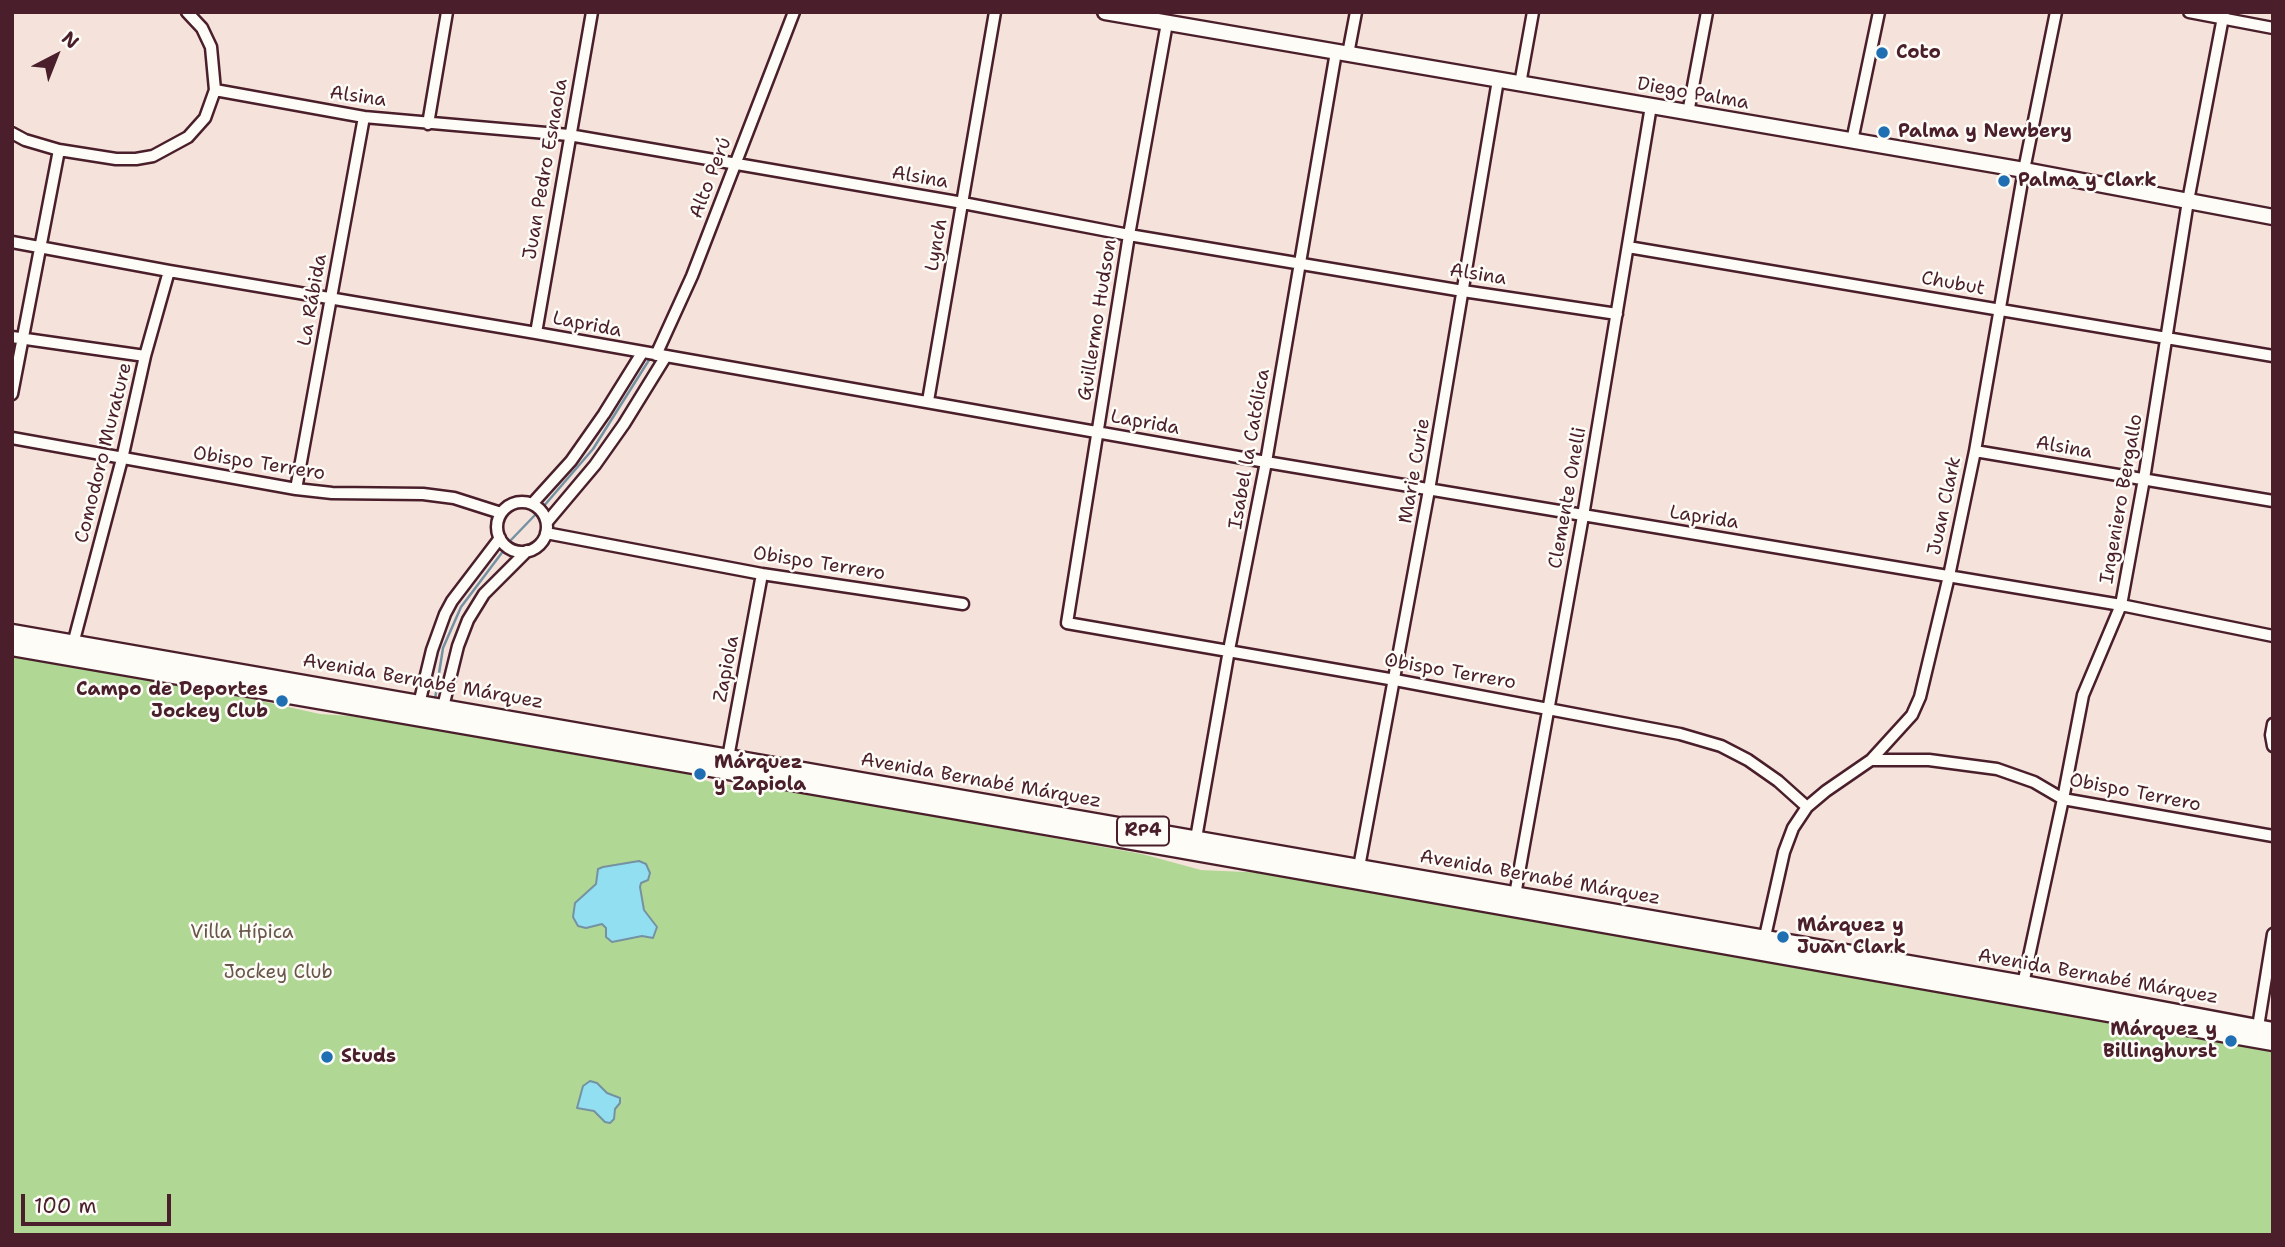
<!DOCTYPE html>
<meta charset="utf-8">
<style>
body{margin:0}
#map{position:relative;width:2285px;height:1247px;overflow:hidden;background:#f5e3db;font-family:"Shantell Sans",sans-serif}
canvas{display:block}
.frame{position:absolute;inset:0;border:14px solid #4a1f2b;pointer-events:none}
.north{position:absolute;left:21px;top:21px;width:70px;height:70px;-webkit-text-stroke:5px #fdfcf7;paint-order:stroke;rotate:42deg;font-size:19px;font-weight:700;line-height:28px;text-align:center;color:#4a1f2b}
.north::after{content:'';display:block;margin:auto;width:24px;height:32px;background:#4a1f2b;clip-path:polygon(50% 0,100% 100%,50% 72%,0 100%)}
.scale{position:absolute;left:21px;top:1194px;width:150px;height:32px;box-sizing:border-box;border:4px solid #4a1f2b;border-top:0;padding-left:9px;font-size:21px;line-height:24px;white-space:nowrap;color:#4a1f2b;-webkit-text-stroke:5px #fdfcf7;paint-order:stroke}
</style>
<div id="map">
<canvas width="2285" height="1247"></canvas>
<div class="frame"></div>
<div class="north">N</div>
<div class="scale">100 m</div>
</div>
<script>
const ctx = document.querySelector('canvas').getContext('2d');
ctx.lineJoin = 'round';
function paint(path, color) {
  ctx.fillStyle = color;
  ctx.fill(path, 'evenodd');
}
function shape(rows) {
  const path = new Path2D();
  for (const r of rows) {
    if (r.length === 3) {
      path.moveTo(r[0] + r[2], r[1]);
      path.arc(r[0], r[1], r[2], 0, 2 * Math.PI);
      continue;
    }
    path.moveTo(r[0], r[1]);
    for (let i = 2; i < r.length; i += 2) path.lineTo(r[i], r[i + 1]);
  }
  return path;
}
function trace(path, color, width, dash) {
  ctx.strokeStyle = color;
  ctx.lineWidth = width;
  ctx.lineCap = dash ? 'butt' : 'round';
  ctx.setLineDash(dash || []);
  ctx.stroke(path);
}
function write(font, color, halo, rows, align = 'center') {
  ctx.font = font + ' "Shantell Sans",sans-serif';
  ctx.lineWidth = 5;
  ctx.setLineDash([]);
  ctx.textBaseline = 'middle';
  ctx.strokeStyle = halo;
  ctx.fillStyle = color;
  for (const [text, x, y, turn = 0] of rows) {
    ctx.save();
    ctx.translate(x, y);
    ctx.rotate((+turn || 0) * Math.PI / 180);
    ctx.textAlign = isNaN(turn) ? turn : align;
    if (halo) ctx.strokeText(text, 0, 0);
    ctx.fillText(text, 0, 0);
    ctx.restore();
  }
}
paint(shape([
 [12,656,257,700,320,714,350,716,509,739,673,768,713,783,761,789,791,790,1142,854,1201,870,1268,873,1270,871,1723,950,1764,962,1788,965,1788,961,1828,971,2273,1052,2273,1235,12,1235]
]), '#b0d894');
const water = shape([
 [639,861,646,864,650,873,648,880,641,883,640,887,644,910,657,927,653,938,642,936,612,942,606,937,606,928,602,924,586,928,578,926,573,917,575,903,596,884,598,869,603,867,639,861],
 [590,1081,597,1083,607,1093,620,1098,620,1103,615,1109,614,1119,610,1123,605,1122,594,1111,577,1108,583,1086,590,1081]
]);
paint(water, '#92dff2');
trace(water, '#7592a2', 2);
trace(shape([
 [543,507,593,449,649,360],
 [510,541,536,514],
 [435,699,443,648,461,607,504,550]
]), '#7592a2', 2.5);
const street = shape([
 [2189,12,2273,28],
 [1167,23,1129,235,1067,623,1395,680,1680,734,1721,746,1748,760,1778,781,1807,807],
 [1348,54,1356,12],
 [1520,84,1533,12],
 [215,90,364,117,569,135,963,203,1129,235,1463,291,1617,314],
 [1688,113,1707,12],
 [428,124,447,12],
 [12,133,25,140,59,150,116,159,136,159,153,156,188,137,205,118,215,90,211,47,202,28,187,12],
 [1852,141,1879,12],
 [12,242,169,271,536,333,1266,462,2121,605,2273,636],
 [1628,247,2273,356],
 [536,333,592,12],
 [12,337,145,356],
 [656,355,692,276,794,12],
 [12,394,59,150],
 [928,401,995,12],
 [12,438,296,489,332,493,423,494,454,498,501,513],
 [1975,451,2273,501],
 [296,489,364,117],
 [522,527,25],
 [532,504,571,461,604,414,642,353],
 [547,522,595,465,624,424,666,356],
 [546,533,762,574,963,604],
 [73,644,122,459,145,356,169,271],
 [419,704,432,650,445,614,452,601,500,538],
 [443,707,458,646,468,620,484,594,527,551],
 [2273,724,2271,735,2273,746],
 [1871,760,1929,760,1997,769,2034,782,2063,799,2273,836],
 [727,763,762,574],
 [1195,844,1229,650,1266,462,1336,52],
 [1359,867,1429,490,1498,80],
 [1515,895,1583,516,1651,106],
 [1764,941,1784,852,1793,828,1807,807,1826,791,1871,760,1912,715,1920,697,1949,576,1975,451,2024,170,2056,12],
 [2023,984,2063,799,2083,695,2121,605,2144,479,2188,201,2224,12],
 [2257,1033,2273,934]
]);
const secondary = shape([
 [1105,12,2024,170,2273,217]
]);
const primary = shape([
 [12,633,2023,984,2273,1031],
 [12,647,1173,848,2273,1042]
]);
trace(street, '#4a1f2b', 15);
trace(secondary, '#4a1f2b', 19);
trace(primary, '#4a1f2b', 21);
trace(street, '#fdfcf7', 10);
trace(secondary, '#fdfcf7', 14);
trace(primary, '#fdfcf7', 16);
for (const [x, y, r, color] of [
 [1882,53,7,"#1f6fb2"],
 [1884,132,7,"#1f6fb2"],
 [2004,181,7,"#1f6fb2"],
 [282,701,7,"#1f6fb2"],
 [700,774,7,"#1f6fb2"],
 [1783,937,7,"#1f6fb2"],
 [2231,1041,7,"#1f6fb2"],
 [327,1057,7,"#1f6fb2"]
]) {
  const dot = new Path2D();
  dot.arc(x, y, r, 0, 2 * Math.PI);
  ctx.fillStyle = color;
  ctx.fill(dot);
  trace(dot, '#fdfcf7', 2.5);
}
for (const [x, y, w] of [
 [1143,831,52]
]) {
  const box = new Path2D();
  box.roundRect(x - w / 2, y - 14.5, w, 29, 5);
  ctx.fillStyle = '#fdfcf7';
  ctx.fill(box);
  trace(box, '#4a1f2b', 2);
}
write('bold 18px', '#4a1f2b', null, [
 ["RP4",1143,831]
]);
write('bold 19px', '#4a1f2b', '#fdfcf7', [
 ["Coto",1896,53],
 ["Palma y Newbery",1898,132],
 ["Palma y Clark",2018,181],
 ["Campo de Deportes",268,690,"right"],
 ["Jockey Club",268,712,"right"],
 ["Márquez",714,763],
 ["y Zapiola",714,785],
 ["Márquez y",1797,926],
 ["Juan Clark",1797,948],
 ["Márquez y",2217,1030,"right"],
 ["Billinghurst",2217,1052,"right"],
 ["Studs",341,1057]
], 'left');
write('19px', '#4a1f2b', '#fdfcf7', [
 ["Diego Palma",1693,94,10],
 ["Alsina",358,97,8],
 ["Juan Pedro Esnaola",546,169,-80],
 ["Alto Perú",711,178,-69],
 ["Alsina",920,178,10],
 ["Lynch",937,245,-80],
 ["Alsina",1478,275,9],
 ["Chubut",1953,284,10],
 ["La Rábida",313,300,-80],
 ["Guillermo Hudson",1098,320,-81],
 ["Laprida",587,325,11],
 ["Laprida",1145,423,10],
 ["Alsina",2064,448,10],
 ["Isabel la Católica",1250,449,-80],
 ["Comodoro Murature",104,453,-76],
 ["Obispo Terrero",259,464,9],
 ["Marie Curie",1415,471,-80],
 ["Clemente Onelli",1568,498,-80],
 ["Ingeniero Bergallo",2122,499,-80],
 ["Juan Clark",1945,506,-78],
 ["Laprida",1704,518,9],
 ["Obispo Terrero",819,564,9],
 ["Zapiola",727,669,-79],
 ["Obispo Terrero",1450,672,10],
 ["Avenida Bernabé Márquez",423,682,10],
 ["Avenida Bernabé Márquez",981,781,10],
 ["Obispo Terrero",2135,793,11],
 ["Avenida Bernabé Márquez",1540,878,10],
 ["Avenida Bernabé Márquez",2098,977,10]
]);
write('19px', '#69564a', '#fdfcf7', [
 ["Villa Hípica",242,933],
 ["Jockey Club",278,973]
]);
</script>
